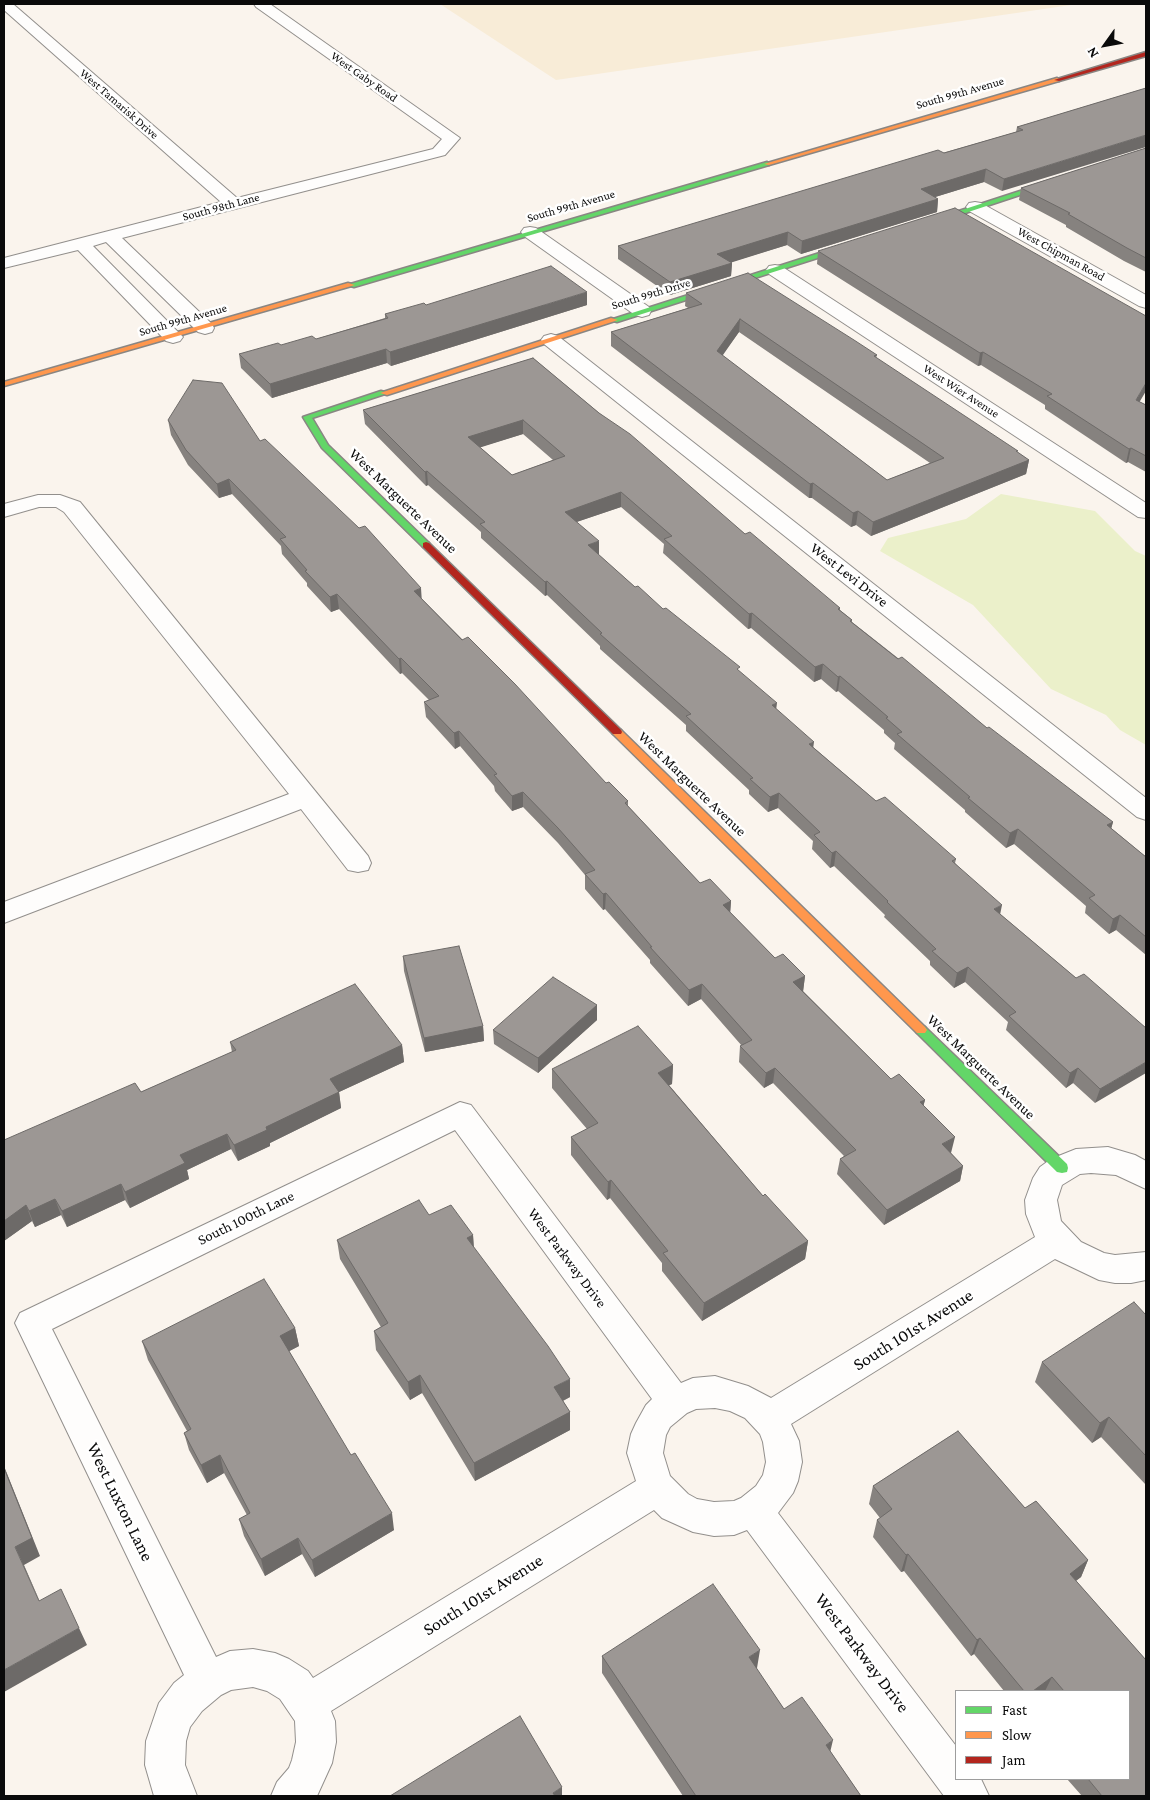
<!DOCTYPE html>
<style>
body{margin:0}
#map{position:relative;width:1150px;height:1800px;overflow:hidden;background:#faf4ed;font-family:"Crimson Pro",serif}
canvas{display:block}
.frame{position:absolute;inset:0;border:5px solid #0a0a0a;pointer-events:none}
.legend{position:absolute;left:955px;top:1690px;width:175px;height:90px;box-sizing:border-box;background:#fff;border:1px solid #9d9d9d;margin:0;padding:6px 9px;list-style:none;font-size:15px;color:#0a0a0a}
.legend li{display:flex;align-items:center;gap:10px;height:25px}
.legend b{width:25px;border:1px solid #9d9d9d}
.north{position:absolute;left:1080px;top:20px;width:50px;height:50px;-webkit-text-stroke:4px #fff;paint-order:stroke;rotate:238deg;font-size:14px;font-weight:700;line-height:20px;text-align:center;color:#0a0a0a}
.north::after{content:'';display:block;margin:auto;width:18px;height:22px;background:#0a0a0a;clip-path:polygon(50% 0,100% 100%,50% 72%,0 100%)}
</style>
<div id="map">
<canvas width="1150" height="1800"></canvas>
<div class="frame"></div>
<ul class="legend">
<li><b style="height:6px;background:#63d668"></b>Fast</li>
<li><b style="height:6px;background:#ff974d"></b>Slow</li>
<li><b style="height:6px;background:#b3261e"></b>Jam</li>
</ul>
<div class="north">N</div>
</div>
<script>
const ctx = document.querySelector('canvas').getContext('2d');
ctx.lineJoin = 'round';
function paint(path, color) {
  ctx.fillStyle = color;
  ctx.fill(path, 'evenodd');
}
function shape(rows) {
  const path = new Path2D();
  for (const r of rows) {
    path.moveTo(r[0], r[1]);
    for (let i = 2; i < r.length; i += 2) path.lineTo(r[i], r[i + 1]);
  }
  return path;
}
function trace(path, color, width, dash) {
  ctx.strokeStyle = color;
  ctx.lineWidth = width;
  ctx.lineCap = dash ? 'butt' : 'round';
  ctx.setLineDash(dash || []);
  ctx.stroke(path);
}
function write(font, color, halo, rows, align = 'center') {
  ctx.font = font + ' "Crimson Pro",serif';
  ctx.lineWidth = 5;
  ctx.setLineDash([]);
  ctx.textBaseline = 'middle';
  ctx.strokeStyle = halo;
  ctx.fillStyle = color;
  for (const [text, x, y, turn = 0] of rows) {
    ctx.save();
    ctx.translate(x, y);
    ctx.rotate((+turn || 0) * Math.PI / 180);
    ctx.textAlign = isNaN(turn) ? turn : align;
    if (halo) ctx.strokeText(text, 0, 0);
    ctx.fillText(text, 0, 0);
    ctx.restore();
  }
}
paint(shape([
 [440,4,1078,4,556,80]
]), '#f8ecd7');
paint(shape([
 [1001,494,1095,511,1135,551,1146,556,1146,745,1120,730,1106,715,1051,689,973,605,880,551,888,538,966,519]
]), '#ebf0ca');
const street = shape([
 [4,4,13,4,237,198,433,149,442,139,256,7,254,4,270,4,460,138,445,155,122,238,212,324,214,328,212,332,205,334,198,332,106,242,93,246,183,337,180,341,173,343,166,341,78,250,4,268,4,258,221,202,4,10,4,4],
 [975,202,981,203,1146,295,1146,308,1139,306,969,211,966,207,969,203,975,202],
 [530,227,536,228,649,307,651,311,649,315,642,317,635,315,524,236,521,232,524,228,530,227],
 [775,265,781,266,1146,503,1146,518,1138,517,769,274,766,270,769,266,775,265],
 [551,334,558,336,1146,798,1146,820,1137,817,544,344,541,340,544,336,551,334],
 [38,495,60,495,80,502,368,856,371,863,368,870,358,872,348,870,301,809,4,923,4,902,289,794,64,512,56,507,39,507,4,517,4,504,38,495],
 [460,1102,471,1105,681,1383,693,1378,715,1376,748,1386,771,1398,1035,1237,1026,1214,1025,1200,1033,1178,1040,1167,1051,1159,1076,1149,1108,1147,1135,1155,1146,1161,1146,1189,1116,1175,1091,1173,1080,1174,1062,1185,1057,1200,1061,1221,1081,1242,1104,1253,1115,1255,1146,1252,1146,1280,1131,1283,1115,1283,1099,1280,1055,1259,791,1424,799,1441,802,1462,798,1481,793,1493,778,1513,956,1746,956,1779,981,1779,989,1796,944,1796,747,1530,734,1535,714,1536,693,1532,662,1518,654,1510,331,1711,335,1721,336,1742,332,1763,317,1796,271,1796,277,1782,289,1768,292,1760,296,1742,295,1721,280,1699,267,1691,253,1687,231,1690,221,1695,202,1711,190,1727,186,1741,185,1765,197,1796,154,1796,145,1765,146,1741,159,1703,174,1683,184,1675,15,1323,20,1313,460,1102],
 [455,1130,652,1399,646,1405,636,1423,631,1434,627,1453,636,1481,313,1678,308,1671,289,1659,275,1653,253,1649,230,1651,216,1657,52,1329,455,1130],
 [715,1408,730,1411,745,1418,760,1434,763,1442,766,1462,763,1475,756,1486,741,1498,734,1501,714,1502,697,1499,688,1494,670,1476,663,1453,666,1435,670,1427,687,1413,696,1409,715,1408]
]);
const fast = shape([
 [767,162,770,164,769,165,354,287,347,285,767,162],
 [1057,179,1060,181,1059,182,929,225,922,223,1057,179],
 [851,243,858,245,617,322,610,320,851,243],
 [381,391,388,393,312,418,328,445,429,543,429,547,423,547,322,448,303,417,381,391],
 [921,1025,925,1027,1067,1164,1068,1168,1067,1172,1062,1173,1057,1172,917,1033,915,1030,917,1027,921,1025]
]);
const slow = shape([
 [1057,78,1060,80,1059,81,769,165,764,164,1057,78],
 [348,283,355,285,4,386,4,382,348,283],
 [611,318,618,320,387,395,380,393,611,318],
 [617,729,621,730,925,1027,927,1030,925,1033,917,1033,613,734,612,732,613,730,617,729]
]);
const jam = shape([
 [1146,52,1146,56,1059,81,1054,80,1146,52],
 [426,542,429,543,621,730,622,732,621,734,613,734,423,547,423,543,426,542]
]);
trace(street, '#928f8c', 2);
trace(fast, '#898683', 3);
trace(slow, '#898683', 3);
trace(jam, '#898683', 3);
paint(street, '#fefdfc');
paint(fast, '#63d668');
paint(slow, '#ff974d');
paint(jam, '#b3261e');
paint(shape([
 [1146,88,1002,191,984,182,935,197,938,199,937,212,801,254,787,245,731,262,732,263,731,276,670,295,618,259,618,246,1016,132,1017,127],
 [1146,148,1146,272,1124,261,1066,227,1066,225,1019,200,1021,188],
 [818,251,1140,402,1146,405,1146,472,1128,462,1126,463,1045,409,1045,405,981,365,978,366,817,264],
 [686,293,877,355,876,358,1029,460,1026,474,871,536,856,525,851,527,812,498,809,498,611,346,611,332,688,308,685,306],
 [739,332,930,463,887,480,722,355],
 [426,305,587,305,391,366,387,363,272,398,241,368,239,354,316,339,385,318,385,314],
 [533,358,745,534,840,608,840,610,852,620,852,622,987,728,1113,822,1111,828,1146,857,1146,955,1116,930,1109,934,1085,913,1086,906,1014,844,1006,848,965,812,965,810,894,749,895,743,884,733,884,730,838,691,836,692,821,679,814,682,751,628,748,629,663,553,664,544,621,507,576,522,599,555,635,587,663,609,740,672,813,747,876,801,956,859,955,863,1000,914,1076,978,1146,1028,1095,1103,1073,1083,1066,1088,1006,1030,1008,1022,965,982,954,988,930,965,930,961,884,917,885,915,834,866,830,868,812,849,813,841,778,808,768,812,749,794,749,790,686,731,686,725,600,649,600,646,547,595,545,596,481,538,481,532,428,485,426,486,365,424,363,410],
 [523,434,553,460,512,475,480,447],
 [168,420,260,441,422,599,606,783,628,801,628,806,700,883,731,901,730,912,775,958,805,976,803,991,891,1079,925,1100,923,1106,951,1153,963,1166,960,1181,884,1225,837,1174,840,1159,844,1156,773,1083,764,1088,739,1062,740,1046,742,1046,701,999,688,1006,650,963,650,960,605,909,603,910,585,889,585,875,558,843,523,807,512,811,495,791,494,786,460,746,455,749,426,717,424,702,429,700,402,673,400,674,339,609,331,612,307,586,307,583,282,554,281,546,232,494,219,498,188,465,171,435],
 [403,956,483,1026,484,1041,425,1052,404,971],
 [597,1005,597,1020,538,1073,494,1044,493,1030],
 [230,1042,402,1045,404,1062,339,1092,341,1108,270,1143,270,1146,238,1161,231,1149,187,1170,189,1179,130,1208,125,1200,67,1227,61,1215,35,1227,32,1221,4,1241,4,1140,141,1092,232,1052],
 [673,1065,672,1084,669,1085,763,1196,808,1241,805,1259,702,1321,662,1271,662,1263,610,1198,607,1200,571,1155,571,1137,587,1129,552,1088,552,1069],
 [429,1215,473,1235,474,1248,570,1397,563,1401,570,1412,570,1430,475,1481,422,1393,410,1400,376,1350,374,1331,381,1327,340,1259,337,1240],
 [1146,1315,1146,1485,1101,1437,1092,1443,1035,1382,1042,1362],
 [295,1328,299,1346,289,1351,394,1530,315,1577,302,1554,265,1576,244,1536,239,1519,247,1515,224,1473,207,1483,189,1450,184,1433,187,1431,148,1360,142,1341],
 [958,1431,1025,1508,1036,1501,1088,1560,1081,1577,1076,1581,1146,1660,1146,1796,1082,1796,1067,1779,1129,1779,1129,1691,1004,1691,974,1654,971,1656,904,1571,901,1572,873,1537,877,1520,880,1518,869,1504,873,1486],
 [602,1656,757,1668,756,1668,784,1709,830,1751,861,1796,683,1796,602,1673]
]), '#86827f');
paint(shape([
 [1146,135,1146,147,1002,191,1004,179],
 [986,169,984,182,919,202,921,189],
 [938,199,937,212,801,254,802,241],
 [788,232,787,245,717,267,717,254],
 [732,263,731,276,670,295,670,282],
 [587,292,587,305,391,366,390,352],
 [740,319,739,332,716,365,717,351],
 [386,349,387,363,272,398,270,384],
 [983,352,981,365,978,366,980,353],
 [1146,383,1146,391,1133,413,1136,400],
 [523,420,523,434,469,451,468,437],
 [1131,448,1128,462,1126,463,1129,449],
 [1029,460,1026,474,871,536,873,522],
 [427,471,428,485,426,486,425,472],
 [229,479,232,494,219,498,217,484],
 [813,483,812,498,809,498,810,484],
 [621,492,621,507,565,526,565,512],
 [858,511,856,525,851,527,853,513],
 [599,541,599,555,588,545],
 [547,581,547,595,545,596,545,582],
 [421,588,422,603,414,591],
 [337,594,339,609,331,612,330,597],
 [752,613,751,628,748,629,749,614],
 [401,658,402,673,400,674,399,659],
 [823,664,821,679,814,682,815,667],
 [840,676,838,691,836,692,838,677],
 [777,703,775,718,772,705],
 [459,731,460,746,455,749,454,733],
 [814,742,812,756,809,744],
 [523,792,523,807,512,811,512,796],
 [779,793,778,808,768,812,770,797],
 [1113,822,1109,837,1107,825],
 [1018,829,1014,844,1006,848,1010,833],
 [836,851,834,866,830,868,832,853],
 [606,893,605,909,603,910,603,894],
 [731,901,730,916,723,905],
 [1002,905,999,920,994,909],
 [1120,915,1116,930,1109,934,1113,919],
 [968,967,965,982,954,988,957,973],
 [805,976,803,992,793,982],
 [702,984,701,999,688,1006,689,990],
 [597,1005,597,1020,538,1073,538,1058],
 [483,1026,484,1041,425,1052,424,1038],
 [402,1045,404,1062,339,1092,341,1108,270,1143,270,1146,238,1161,234,1145,266,1127,330,1079],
 [1146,1062,1146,1073,1095,1103,1100,1089],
 [673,1065,672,1084,657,1091,658,1073],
 [775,1068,773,1083,764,1088,766,1073],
 [1078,1068,1073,1083,1066,1088,1070,1073],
 [925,1100,921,1115,920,1102],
 [227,1134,231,1149,187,1170,189,1179,130,1208,125,1192,180,1155],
 [955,1137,951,1153,939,1159,942,1144],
 [963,1166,960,1181,884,1225,887,1210],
 [611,1180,610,1198,607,1200,608,1182],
 [121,1184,125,1200,67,1227,62,1211],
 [55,1199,61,1215,35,1227,29,1211],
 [26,1205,32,1221,4,1241,4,1221],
 [473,1235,474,1254,467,1238],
 [808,1241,805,1259,702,1321,704,1303],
 [295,1328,299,1346,284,1354,280,1336],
 [420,1375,422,1393,410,1400,408,1382],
 [570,1379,570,1397,554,1405,554,1387],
 [570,1412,570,1430,475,1481,474,1463],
 [1109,1417,1101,1437,1092,1443,1100,1423],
 [220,1455,224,1473,207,1483,201,1465],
 [4,1466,40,1556,24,1565,47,1618,15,1547],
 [392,1513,394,1530,315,1577,312,1560],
 [298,1538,302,1554,265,1576,261,1559],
 [908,1554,904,1571,901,1572,906,1555],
 [1088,1560,1081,1577,1063,1590,1070,1574],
 [79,1628,87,1645,4,1692,4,1670],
 [980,1638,974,1654,971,1656,977,1640],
 [760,1650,757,1668,746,1675,749,1657],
 [1052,1677,1045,1691,1033,1691],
 [833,1740,829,1757,826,1745],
 [562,1787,562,1796,553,1796,553,1793]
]), '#6d6a68');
const building = shape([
 [1146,88,1146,135,1004,179,986,169,921,189,938,199,802,241,788,232,717,254,732,263,670,282,618,246,938,150,944,153,1023,130,1017,127,1146,88],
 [1146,148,1146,258,1127,248,1068,214,1070,213,1021,188,1146,148],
 [955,208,1146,316,1146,383,1136,400,1146,405,1146,456,1131,448,1129,449,1047,396,1052,394,983,352,980,353,818,251,955,208],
 [551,266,587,292,390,352,386,349,270,384,239,354,278,343,281,345,312,336,316,339,388,318,385,314,424,303,426,305,551,266],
 [748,273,854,340,877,355,874,356,1018,451,1016,451,1029,460,873,522,858,511,853,513,813,483,810,484,611,332,702,304,686,293,748,273],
 [740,319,944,458,887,480,717,351,740,319],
 [533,358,599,413,630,434,745,534,750,532,840,608,838,609,852,620,850,621,898,659,902,657,987,728,989,727,1113,822,1107,825,1146,857,1146,937,1120,915,1113,919,1089,898,1095,895,1018,829,1010,833,968,798,970,797,897,734,902,732,886,718,888,717,840,676,838,677,823,664,815,667,752,613,749,614,664,539,672,536,621,492,565,512,599,541,588,545,635,587,638,586,663,609,666,608,740,667,737,669,777,703,772,705,814,742,809,744,876,801,885,797,956,859,952,861,1002,905,994,909,1076,978,1084,974,1146,1028,1146,1062,1100,1089,1078,1068,1070,1073,1009,1016,1016,1012,968,967,957,973,932,951,936,949,887,902,888,901,836,851,832,853,814,835,820,832,779,793,770,797,750,779,753,778,686,716,691,714,600,634,602,633,547,581,545,582,480,524,485,522,427,471,425,472,363,410,533,358],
 [523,420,565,456,512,475,468,437,523,420],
 [193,380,222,383,260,441,265,439,359,528,365,526,421,588,414,591,462,640,468,637,515,684,606,783,609,782,628,801,625,803,700,883,710,879,731,901,723,905,775,958,783,954,805,976,793,982,891,1079,899,1074,925,1100,920,1102,955,1137,942,1144,963,1166,887,1210,840,1159,856,1150,775,1068,766,1073,740,1046,752,1040,702,984,689,990,650,947,652,947,606,893,603,894,585,874,595,870,558,828,523,792,512,796,494,775,497,774,459,731,454,733,424,702,439,696,401,658,399,659,337,594,330,597,305,571,307,570,280,539,286,537,229,479,217,484,186,450,168,420,193,380],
 [459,946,483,1026,424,1038,403,956,459,946],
 [553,977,597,1005,538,1058,493,1030,553,977],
 [355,984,402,1045,330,1079,339,1092,266,1127,267,1130,234,1145,227,1134,180,1155,185,1163,125,1192,121,1184,62,1211,55,1199,29,1211,26,1205,4,1221,4,1140,135,1083,141,1092,236,1050,230,1042,355,984],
 [638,1026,673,1065,658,1073,763,1196,765,1194,808,1241,704,1303,663,1253,668,1251,611,1180,608,1182,571,1137,598,1123,552,1069,638,1026],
 [419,1200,429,1215,451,1205,473,1235,467,1238,548,1346,570,1379,554,1387,570,1412,474,1463,420,1375,408,1382,374,1331,388,1323,337,1240,419,1200],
 [264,1279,295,1328,280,1336,351,1455,355,1453,392,1513,312,1560,298,1538,261,1559,239,1519,250,1513,220,1455,201,1465,184,1433,191,1429,142,1341,264,1279],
 [1134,1302,1146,1315,1146,1456,1109,1417,1100,1423,1042,1362,1134,1302],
 [958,1431,1025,1508,1036,1501,1088,1560,1070,1574,1146,1660,1146,1796,1102,1796,1088,1779,1129,1779,1129,1691,1064,1691,1052,1677,1033,1691,1024,1691,980,1638,977,1640,908,1554,906,1555,877,1520,892,1509,873,1486,958,1431],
 [4,1468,32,1538,15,1547,39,1601,61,1589,79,1628,4,1670,4,1468],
 [713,1584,760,1650,749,1657,784,1709,802,1697,833,1740,826,1745,861,1796,696,1796,602,1656,713,1584],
 [520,1716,562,1787,553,1793,555,1796,390,1796,520,1716]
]);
paint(building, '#9c9794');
trace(building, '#6d6a68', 1);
write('12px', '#0a0a0a', '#fff', [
 ["West Gaby Road",364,77,35],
 ["South 99th Avenue",960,93,-16],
 ["West Tamarisk Drive",119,104,41],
 ["South 99th Avenue",571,206,-16],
 ["South 98th Lane",221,207,-15],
 ["West Chipman Road",1061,254,29],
 ["South 99th Drive",651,294,-17],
 ["South 99th Avenue",183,320,-16],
 ["West Wier Avenue",961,391,33]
]);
write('15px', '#0a0a0a', '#fff', [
 ["West Marguerte Avenue",403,501,44],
 ["West Levi Drive",849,575,38],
 ["West Marguerte Avenue",692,784,44],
 ["West Marguerte Avenue",981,1067,44],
 ["South 100th Lane",246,1218,-26],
 ["West Parkway Drive",567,1258,53]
]);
write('18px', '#0a0a0a', '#fff', [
 ["South 101st Avenue",913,1330,-32],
 ["West Luxton Lane",120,1502,64],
 ["South 101st Avenue",483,1595,-32],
 ["West Parkway Drive",862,1653,53]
]);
</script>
